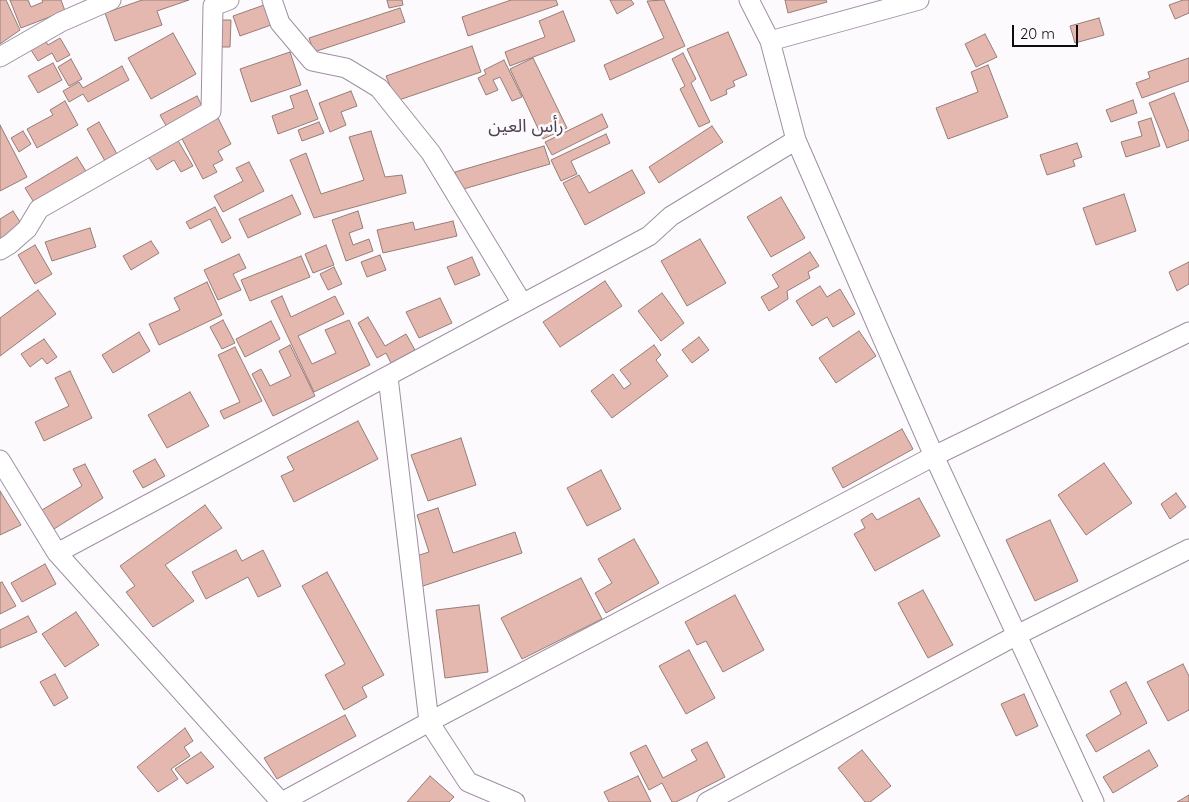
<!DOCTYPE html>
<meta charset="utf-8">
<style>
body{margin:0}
#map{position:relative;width:1189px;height:802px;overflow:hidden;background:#fdfafe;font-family:Quicksand,sans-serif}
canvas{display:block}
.scale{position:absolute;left:1012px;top:25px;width:66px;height:22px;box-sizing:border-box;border:2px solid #100b12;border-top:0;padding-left:6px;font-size:15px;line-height:18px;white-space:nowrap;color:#100b12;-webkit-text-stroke:4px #fdfafe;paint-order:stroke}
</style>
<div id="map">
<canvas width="1189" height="802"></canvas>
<div class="scale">20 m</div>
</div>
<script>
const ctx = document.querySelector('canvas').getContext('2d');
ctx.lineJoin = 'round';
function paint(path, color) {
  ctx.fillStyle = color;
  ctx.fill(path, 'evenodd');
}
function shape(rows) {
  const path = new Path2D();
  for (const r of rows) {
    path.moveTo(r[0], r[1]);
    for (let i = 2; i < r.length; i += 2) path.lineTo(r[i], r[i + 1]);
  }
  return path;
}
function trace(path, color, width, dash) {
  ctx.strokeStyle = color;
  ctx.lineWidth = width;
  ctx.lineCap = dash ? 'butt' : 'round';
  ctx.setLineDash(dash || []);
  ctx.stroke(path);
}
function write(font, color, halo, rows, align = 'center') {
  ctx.font = font + ' Quicksand,"Noto Sans Arabic",sans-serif';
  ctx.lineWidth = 5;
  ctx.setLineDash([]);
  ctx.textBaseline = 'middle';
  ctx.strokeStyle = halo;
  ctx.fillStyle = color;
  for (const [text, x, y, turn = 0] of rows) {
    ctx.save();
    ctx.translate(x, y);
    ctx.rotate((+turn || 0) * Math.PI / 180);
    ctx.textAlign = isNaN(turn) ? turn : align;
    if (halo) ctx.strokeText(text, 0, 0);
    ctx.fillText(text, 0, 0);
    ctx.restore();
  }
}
const building = shape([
 [0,0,6,0,20,30,0,44,0,0],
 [10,0,28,0,31,7,43,2,42,0,61,0,65,11,21,28,10,0],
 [142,0,189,0,157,11,162,25,115,41,105,13,142,0],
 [387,0,402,0,403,5,389,8,387,0],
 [511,0,556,0,558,5,468,36,462,17,511,0],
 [610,0,631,0,634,4,617,14,610,0],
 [664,0,685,46,610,80,604,65,664,38,647,1,664,0],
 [785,0,826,0,827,2,788,13,785,0],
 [1183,0,1189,0,1189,13,1175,19,1169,5,1183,0],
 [267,4,274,24,240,36,233,16,267,4],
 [400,8,405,22,314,52,309,38,400,8],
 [563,11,575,41,510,66,505,52,545,37,539,21,563,11],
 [1099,18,1104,35,1075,43,1070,26,1099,18],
 [217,20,231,20,230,47,217,47,217,20],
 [728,32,747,75,733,81,735,86,726,90,727,94,711,101,687,49,728,32],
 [173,33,196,74,151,99,128,58,173,33],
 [985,34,997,57,976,67,965,44,985,34],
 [44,38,48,45,60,38,70,55,57,62,52,53,38,61,29,47,44,38],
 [472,46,481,72,396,101,386,76,472,46],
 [290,52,301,85,251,102,240,69,290,52],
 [683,53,696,79,691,83,710,122,699,127,680,89,685,86,672,59,683,53],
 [533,58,567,128,543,139,510,69,533,58],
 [1189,58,1189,81,1142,98,1136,83,1150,78,1148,72,1189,58],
 [71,59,82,79,69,86,58,67,71,59],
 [504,60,522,97,512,101,500,77,493,80,498,90,486,95,478,78,486,74,484,70,504,60],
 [53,63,62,80,38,93,28,76,53,63],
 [988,65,1008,117,948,139,936,108,978,92,971,72,988,65],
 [122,66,129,80,88,102,83,94,69,102,63,91,79,82,83,88,122,66],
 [307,90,318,119,278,134,272,116,294,108,290,96,307,90],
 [351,91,357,106,341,112,346,125,330,132,319,103,351,91],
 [1174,93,1189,132,1189,140,1167,148,1149,103,1174,93],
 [197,96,204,110,168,129,160,115,197,96],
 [1133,100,1137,113,1111,122,1106,110,1133,100],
 [65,101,78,125,37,148,27,129,53,115,50,110,65,101],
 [216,114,231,144,218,151,223,160,213,165,217,172,203,179,179,133,216,114],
 [602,114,608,127,552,155,545,142,602,114],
 [1151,118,1160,146,1126,157,1121,142,1142,136,1138,122,1151,118],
 [99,122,117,154,105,161,87,129,99,122],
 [319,122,324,133,302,141,298,130,319,122],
 [0,125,27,177,0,191,0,125],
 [712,126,723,142,659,183,649,167,712,126],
 [23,131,31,144,19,152,11,138,23,131],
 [371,131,385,177,402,175,406,193,314,218,290,160,306,153,321,194,364,180,349,137,371,131],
 [606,134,610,143,571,161,577,174,561,181,551,160,606,134],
 [177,139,193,166,181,172,174,160,157,170,148,156,177,139],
 [1077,143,1082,157,1073,160,1075,166,1047,175,1040,155,1077,143],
 [544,146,550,164,460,190,455,172,544,146],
 [77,157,87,173,35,204,25,188,77,157],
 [249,162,264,191,223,212,214,196,243,181,236,168,249,162],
 [632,170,645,193,585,225,563,183,579,175,589,193,632,170],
 [1124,194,1136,231,1096,245,1083,208,1124,194],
 [292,195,301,214,248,238,239,219,292,195],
 [781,197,805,238,771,257,747,217,781,197],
 [215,207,231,238,222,243,210,219,190,229,186,222,215,207],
 [13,211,24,228,0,243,0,219,13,211],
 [358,211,363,228,349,233,353,245,369,239,373,251,346,261,332,220,358,211],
 [453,221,457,236,383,253,377,230,413,222,415,230,453,221],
 [90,228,96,247,52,261,45,242,90,228],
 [700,239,726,283,687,306,661,261,700,239],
 [151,241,159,253,131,270,123,256,151,241],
 [35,245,52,274,35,284,18,255,35,245],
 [326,245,334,265,313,273,305,254,326,245],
 [810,252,819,266,808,272,810,278,787,291,788,299,769,311,761,297,779,287,772,275,810,252],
 [239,254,246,268,233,274,241,290,218,300,204,270,239,254],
 [380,255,386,270,367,277,361,262,380,255],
 [301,256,310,277,250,301,241,280,301,256],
 [472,257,480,275,455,285,447,267,472,257],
 [1189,262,1189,284,1177,291,1169,272,1189,262],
 [334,267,342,284,328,290,320,274,334,267],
 [605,281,622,306,560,347,543,322,605,281],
 [207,282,222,315,159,345,149,324,180,310,174,298,207,282],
 [820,286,827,297,840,289,855,314,833,327,827,317,812,326,796,301,820,286],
 [38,290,56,314,0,356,0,318,38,290],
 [662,293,684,323,661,341,638,311,662,293],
 [282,296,291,317,335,296,344,314,298,336,312,364,336,353,325,330,349,320,370,365,314,392,271,301,282,296],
 [440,298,452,323,419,338,406,312,440,298],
 [368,317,385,346,406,334,415,350,391,363,386,353,377,358,358,323,368,317],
 [223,320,235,343,222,349,210,327,223,320],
 [271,321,280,339,245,357,236,339,271,321],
 [859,331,876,356,836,383,819,358,859,331],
 [139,332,150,351,113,373,102,355,139,332],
 [699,337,709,350,692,363,682,350,699,337],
 [44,339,57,357,47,364,42,358,30,367,21,354,44,339],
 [290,345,315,396,273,416,252,374,261,369,270,386,291,376,279,351,290,345],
 [654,345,661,355,656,360,668,376,612,418,591,391,613,374,624,389,631,384,620,370,654,345],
 [235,347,262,401,224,419,220,411,240,402,218,355,235,347],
 [70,371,92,418,44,441,35,422,69,406,55,378,70,371],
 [190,392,209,426,167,448,148,415,190,392],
 [358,421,378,459,294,502,281,476,294,470,287,457,358,421],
 [902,429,913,449,843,488,832,468,902,429],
 [461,438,476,485,428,501,411,455,461,438],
 [155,459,165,476,143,488,133,471,155,459],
 [1104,463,1132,503,1086,535,1058,495,1104,463],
 [85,464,103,498,54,529,42,510,82,486,73,469,85,464],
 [601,470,621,509,587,526,567,488,601,470],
 [0,491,21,525,0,535,0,491],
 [1176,493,1186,507,1170,519,1161,504,1176,493],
 [919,498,940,536,875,571,854,534,865,528,861,520,872,513,877,520,919,498],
 [205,505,222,528,165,565,194,601,153,627,126,592,135,586,120,566,205,505],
 [438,508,453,553,515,532,522,553,423,586,413,557,429,552,417,515,438,508],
 [1050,520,1078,581,1035,601,1006,540,1050,520],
 [634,539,659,583,606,613,595,593,612,583,598,559,634,539],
 [236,550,242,561,263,550,281,586,258,597,248,577,206,599,192,572,236,550],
 [45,564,56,584,22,602,11,583,45,564],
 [327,572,384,675,362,687,367,697,344,710,325,675,345,664,302,586,327,572],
 [581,578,602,619,522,659,501,618,581,578],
 [2,582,16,606,0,614,0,583,2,582],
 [923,590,953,645,928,658,898,603,923,590],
 [735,595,764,650,723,672,706,641,697,645,685,622,735,595],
 [479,605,488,672,445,678,436,610,479,605],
 [76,612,99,645,65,667,42,634,76,612],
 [28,616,37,632,0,648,0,630,28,616],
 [689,650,715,698,686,714,659,666,689,650],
 [1183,664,1189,676,1189,710,1168,721,1147,682,1183,664],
 [55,674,68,698,54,706,40,682,55,674],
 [1126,682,1147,723,1096,752,1086,735,1121,714,1110,691,1126,682],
 [1024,694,1038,726,1016,736,1001,704,1024,694],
 [345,715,356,736,277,779,264,758,345,715],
 [185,728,193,741,184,747,190,756,171,769,178,779,158,792,137,767,185,728],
 [707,742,725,777,676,802,672,802,662,783,649,790,630,753,646,745,663,778,697,760,691,750,707,742],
 [862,750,891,786,870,802,865,802,838,768,862,750],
 [1149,750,1158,766,1113,793,1103,777,1149,750],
 [201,752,214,767,187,784,175,769,201,752],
 [430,776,454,797,449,802,407,802,430,776],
 [638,776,651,802,609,802,604,792,638,776],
 [1189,795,1189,802,1177,802,1189,795]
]);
paint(building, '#e4b8af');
trace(building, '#967d78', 1);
const street = shape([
 [272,0,280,23,312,61,346,68,379,88,431,153,522,303],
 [749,0,770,41,919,0],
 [770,41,796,140,934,456,1094,802],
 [0,57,61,22,111,0],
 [0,250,10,244,27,229,39,209,211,111,213,6,229,0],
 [388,377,429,722,468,782,515,802],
 [0,460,57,553,281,802],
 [57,553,649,236,671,216,796,140],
 [282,802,429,722,934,456,1189,332],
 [707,802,1017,635,1189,549]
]);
trace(street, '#9e90a3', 21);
trace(street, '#fff', 19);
write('18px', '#4e4152', '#fdfafe', [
 ["رأس العين",526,127]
]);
</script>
